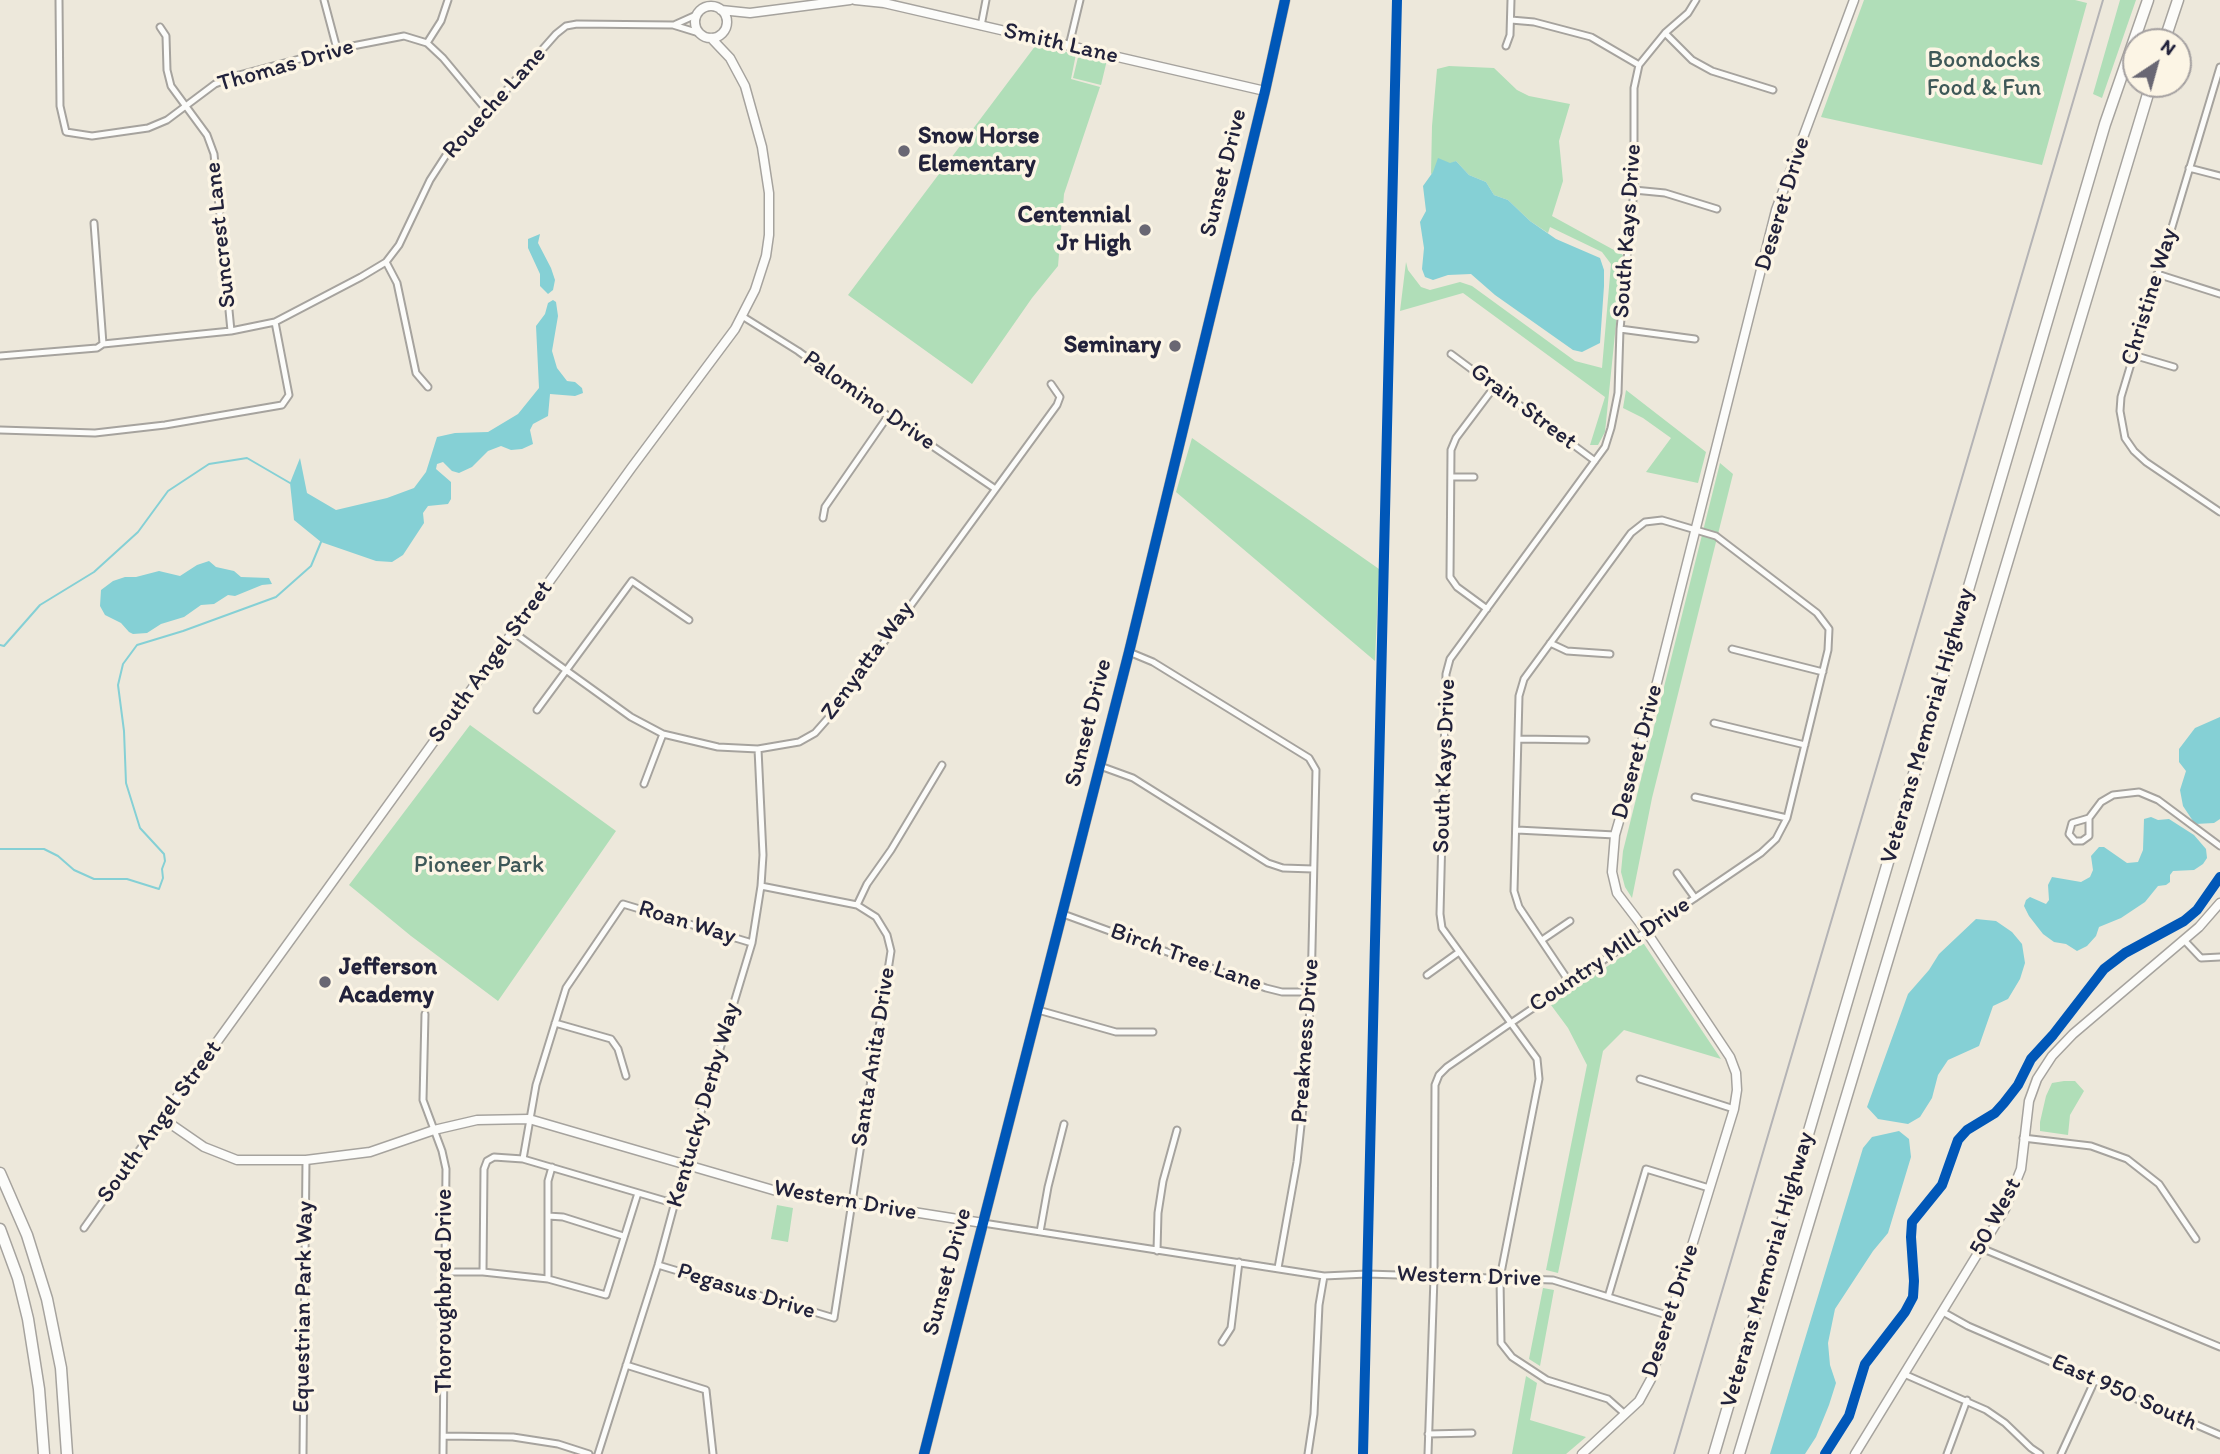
<!DOCTYPE html>
<style>
body{margin:0}
#map{position:relative;width:2220px;height:1454px;overflow:hidden;background:#ede8db;font-family:Itim,sans-serif}
canvas{display:block}
.north{position:absolute;left:2122px;top:28px;width:70px;height:70px;box-sizing:border-box;background:#fcf5e5;border:2px solid #a5a1a1;border-radius:50%;rotate:36deg;font-size:19px;font-weight:700;line-height:28px;text-align:center;color:#22223b}
.north::after{content:'';display:block;margin:auto;width:24px;height:32px;background:#696773;clip-path:polygon(50% 0,100% 100%,50% 72%,0 100%)}
</style>
<div id="map">
<canvas width="2220" height="1454"></canvas>
<div class="north">N</div>
</div>
<script>
const ctx = document.querySelector('canvas').getContext('2d');
ctx.lineJoin = 'round';
function paint(path, color) {
  ctx.fillStyle = color;
  ctx.fill(path, 'evenodd');
}
function shape(rows) {
  const path = new Path2D();
  for (const r of rows) {
    if (r.length === 3) {
      path.moveTo(r[0] + r[2], r[1]);
      path.arc(r[0], r[1], r[2], 0, 2 * Math.PI);
      continue;
    }
    path.moveTo(r[0], r[1]);
    for (let i = 2; i < r.length; i += 2) path.lineTo(r[i], r[i + 1]);
  }
  return path;
}
function trace(path, color, width, dash) {
  ctx.strokeStyle = color;
  ctx.lineWidth = width;
  ctx.lineCap = dash ? 'butt' : 'round';
  ctx.setLineDash(dash || []);
  ctx.stroke(path);
}
function write(font, color, halo, rows, align = 'center') {
  ctx.font = font + ' Itim,sans-serif';
  ctx.lineWidth = 7;
  ctx.setLineDash([]);
  ctx.textBaseline = 'middle';
  ctx.strokeStyle = halo;
  ctx.fillStyle = color;
  for (const [text, x, y, turn = 0] of rows) {
    ctx.save();
    ctx.translate(x, y);
    ctx.rotate((+turn || 0) * Math.PI / 180);
    ctx.textAlign = isNaN(turn) ? turn : align;
    if (halo) ctx.strokeText(text, 0, 0);
    ctx.fillText(text, 0, 0);
    ctx.restore();
  }
}
paint(shape([
 [1864,0,2075,0,2087,3,2042,165,1821,117],
 [2120,0,2136,0,2102,98,2093,94],
 [1036,45,1076,54,1071,79,1100,87,1064,194,1058,266,1032,298,972,384,848,295],
 [1079,53,1107,60,1101,85,1073,78],
 [1449,66,1494,68,1517,90,1529,96,1570,104,1559,141,1563,181,1552,216,1623,255,1605,432,1598,445,1590,445,1605,397,1463,293,1400,311,1406,262,1408,270,1421,287,1430,290,1460,282,1472,286,1575,361,1602,368,1611,264,1602,252,1550,227,1548,233,1530,221,1508,200,1494,195,1486,182,1469,175,1456,161,1431,174,1432,126,1437,69],
 [1626,390,1706,452,1698,483,1646,472,1671,438,1643,418,1623,408],
 [1192,438,1379,569,1375,661,1176,492],
 [1720,463,1733,474,1652,798,1632,898,1625,887,1621,872,1623,851],
 [470,725,616,831,498,1001,411,936,349,885],
 [1640,944,1644,944,1721,1059,1624,1030,1603,1051,1558,1273,1546,1270,1587,1065,1568,1028,1551,1005],
 [2064,1081,2075,1081,2084,1091,2070,1115,2068,1135,2040,1131,2040,1122,2046,1096,2052,1083],
 [777,1205,793,1208,788,1242,771,1239],
 [1543,1288,1554,1290,1540,1366,1529,1359],
 [1526,1376,1537,1383,1530,1420,1586,1437,1566,1454,1512,1454]
]), '#b0deb8');
paint(shape([
 [1438,158,1450,163,1456,161,1469,175,1486,182,1494,195,1508,200,1530,221,1556,239,1600,258,1604,270,1604,286,1600,343,1582,352,1573,350,1495,295,1471,274,1448,275,1433,280,1425,277,1422,269,1424,248,1420,222,1426,211,1423,186,1433,172],
 [540,234,538,243,551,268,555,280,553,290,548,294,540,286,540,274,528,248,528,239],
 [553,300,556,302,558,316,552,351,557,368,567,381,575,382,582,388,583,393,575,396,550,394,548,416,533,424,530,430,533,444,522,449,511,450,501,446,488,451,472,467,459,473,452,471,443,462,437,464,436,469,451,482,451,499,448,504,428,506,423,513,424,523,403,555,392,562,376,561,321,542,294,520,290,483,300,458,307,493,336,510,387,498,414,488,426,472,437,437,455,433,488,432,518,414,539,388,536,326,545,314,548,303],
 [209,561,216,567,234,571,241,577,269,578,272,584,262,585,235,596,228,595,214,604,201,605,184,617,161,624,147,633,133,634,129,632,121,623,105,615,100,606,101,590,113,581,125,577,136,577,159,571,180,576,197,565],
 [2220,717,2220,819,2214,823,2195,824,2183,806,2180,790,2186,771,2179,762,2179,749,2195,728],
 [2151,817,2158,820,2169,819,2194,835,2206,849,2207,858,2203,864,2194,870,2173,871,2170,875,2170,882,2166,885,2158,886,2145,902,2121,918,2099,927,2096,936,2087,946,2077,951,2066,944,2054,942,2043,934,2029,916,2024,906,2026,900,2030,897,2046,904,2049,900,2048,885,2052,877,2081,882,2090,877,2093,870,2091,856,2099,847,2104,847,2127,863,2138,862,2143,850,2144,819],
 [1976,919,1996,921,2012,932,2022,944,2025,963,2020,979,2008,999,1993,1006,1979,1046,1948,1060,1938,1075,1932,1098,1920,1117,1908,1124,1878,1119,1867,1107,1908,994,1929,970,1939,954],
 [1899,1131,1909,1139,1911,1157,1888,1233,1873,1251,1835,1309,1828,1343,1830,1365,1836,1383,1829,1405,1816,1437,1805,1454,1770,1454,1863,1148,1872,1137]
]), '#85d0d5');
trace(shape([
 [0,645,4,646,40,605,94,572,138,532,168,491,209,464,247,458,290,483],
 [0,849,44,849,58,856,74,870,94,879,127,879,159,889,163,878,162,869,165,861,164,854,140,828,126,783,124,731,118,685,123,664,137,645,183,631,276,597,311,566,321,542]
]), '#85d0d5', 2);
const street = shape([
 [59,0,60,106,66,132,92,136,148,128,167,120,215,84,239,75,337,49,404,36,427,43,443,58,487,111],
 [324,0,337,49],
 [1511,20,1534,22,1591,37,1639,65],
 [676,24,696,15],
 [981,26,986,0],
 [160,27,166,36,167,70,171,86,207,135,214,154,231,331],
 [1665,33,1692,60,1712,71,1773,90],
 [427,43,441,21,448,0],
 [1069,46,1080,0],
 [1506,46,1510,35,1511,0],
 [2220,67,2121,397,2120,411,2125,438,2134,451,2146,462,2220,512],
 [2189,168,2220,176],
 [1634,190,1665,193,1717,209],
 [94,223,103,344],
 [386,262,397,283,416,373,428,387],
 [2157,274,2220,294],
 [742,316,798,351,888,416,994,488],
 [1620,329,1695,339],
 [1451,354,1595,461],
 [2133,355,2174,367],
 [0,356,97,348,103,344,231,331,275,322,361,277,386,262,399,245,430,180,450,149,495,103,556,34,566,26,577,24,673,25,699,33],
 [0,430,95,433,165,425,282,405,289,395,275,322],
 [1451,477,1474,477],
 [823,518,825,507,888,416],
 [1487,609,1457,587,1450,577,1451,450,1456,438,1495,386],
 [513,632,631,717,663,734,718,747,758,749,799,742,815,733,830,716,1057,405,1060,397,1051,384],
 [1550,643,1567,651,1610,654],
 [1732,649,1823,672],
 [1129,652,1153,662,1309,758,1316,770,1311,992,1304,1098,1297,1162,1278,1268],
 [537,710,632,581,689,620],
 [1714,723,1805,745],
 [1519,739,1586,740],
 [1100,766,1133,778,1268,863,1283,868,1313,869],
 [644,784,663,734],
 [1695,797,1787,818],
 [2089,818,2089,836,2082,841,2075,841,2069,834,2072,823,2089,818,2101,802,2113,795,2139,792,2158,800,2220,846],
 [1517,830,1615,835],
 [1677,873,1695,898],
 [857,905,867,884,891,850,942,765],
 [1063,914,1266,988,1282,992,1311,992],
 [1542,940,1570,921],
 [2184,940,2201,958,2220,957],
 [1427,975,1459,952],
 [1038,1010,1116,1032,1153,1032],
 [425,1014,423,1100,442,1151,446,1169,443,1454],
 [555,1023,611,1039,618,1049,626,1076],
 [1640,1079,1734,1109],
 [2023,1138,2091,1146,2127,1159,2159,1184,2196,1239],
 [523,1159,536,1085,566,988,623,904,752,943],
 [548,1216,563,1217,623,1236],
 [983,1223,1324,1276,1367,1274,1553,1280,1670,1316],
 [84,1228,162,1118],
 [1040,1232,1048,1187,1064,1124],
 [1981,1248,2220,1347],
 [1157,1251,1158,1213,1163,1181,1177,1130],
 [658,1265,834,1318,891,951,887,935,876,917,857,905,761,886],
 [445,1272,483,1272,548,1279,606,1295,638,1193],
 [483,1272,484,1169,487,1161,494,1157,523,1159,676,1204],
 [548,1279,548,1181,552,1167],
 [1608,1297,1646,1169,1709,1188],
 [1943,1312,1968,1326,2220,1435],
 [1222,1342,1231,1328,1239,1262],
 [626,1365,706,1390,713,1454],
 [1904,1374,1986,1410,2005,1423,2031,1448,2040,1454],
 [1625,1414,1608,1399,1547,1380,1512,1357,1501,1343,1500,1278,1539,1079,1537,1059,1442,928,1440,914,1446,674,1450,659,1605,447,1611,428,1618,393,1620,329,1634,190,1634,88,1639,65,1665,33,1688,13,1696,0],
 [1428,1434,1472,1433],
 [444,1436,513,1437,558,1444,589,1454],
 [303,1454,306,1160],
 [598,1454,658,1265,685,1165,752,943,761,886,763,855,758,749],
 [1308,1454,1314,1414,1319,1305,1324,1276],
 [1428,1454,1434,1277,1435,1085,1439,1075,1447,1067,1505,1027,1570,983,1761,853,1776,839,1787,818,1828,650,1829,629,1817,613,1716,536,1662,520,1645,522,1631,533,1524,679,1519,696,1514,891,1519,907,1570,983],
 [1947,1454,1967,1400],
 [2061,1454,2095,1380]
]);
const secondary = shape([
 [855,0,884,3,1265,91],
 [711,22,16],
 [721,10,750,13,850,0],
 [711,38,730,58,745,86,762,147,769,193,769,235,766,256,755,290,735,329,632,467,162,1118,204,1147,237,1160,306,1160,370,1152,434,1130,477,1120,529,1119,773,1190,983,1223],
 [924,1454,1129,652,1265,91,1285,0],
 [1582,1454,1639,1401,1651,1379,1734,1109,1737,1090,1736,1073,1730,1057,1646,931,1617,893,1612,872,1615,835,1641,746,1776,210,1854,0],
 [1855,1454,2005,1209,2021,1169,2029,1101,2037,1079,2052,1056,2073,1034,2199,927,2220,903]
]);
const highway = shape([
 [2164,42,2178,0],
 [0,1173,27,1235,47,1299,61,1368,67,1454],
 [0,1229,18,1278,28,1319,39,1389,44,1454],
 [1714,1454,2105,124,2148,0],
 [1739,1454,2151,84]
]);
trace(street, '#a6a39e', 9);
trace(secondary, '#a6a39e', 11);
trace(highway, '#a6a39e', 13);
trace(street, '#fcfcfa', 5);
trace(secondary, '#fcfcfa', 8);
trace(highway, '#fcfcfa', 10);
trace(shape([
 [1674,1454,2103,0]
]), '#b4b3b5', 2);
trace(shape([
 [924,1454,1129,652,1265,91,1285,0],
 [1363,1454,1397,0],
 [1825,1454,1849,1416,1865,1364,1905,1312,1913,1297,1914,1281,1911,1237,1912,1222,1942,1185,1958,1140,1967,1130,1995,1113,2004,1103,2018,1085,2031,1059,2053,1035,2104,969,2125,953,2184,921,2197,910,2220,877]
]), '#0057b8', 10);
for (const [x, y, r, color] of [
 [904,151,7,"#696773"],
 [1145,230,7,"#696773"],
 [1175,346,7,"#696773"],
 [325,982,7,"#696773"]
]) {
  const dot = new Path2D();
  dot.arc(x, y, r, 0, 2 * Math.PI);
  ctx.fillStyle = color;
  ctx.fill(dot);
  trace(dot, '#fcf5e5', 2.5);
}
write('24px', '#22223b', '#fcf5e5', [
 ["Smith Lane",1061,44,13],
 ["Thomas Drive",286,66,-16],
 ["Roueche Lane",495,103,-48],
 ["Sunset Drive",1224,173,-76],
 ["Deseret Drive",1783,204,-73],
 ["South Kays Drive",1628,231,-86],
 ["Suncrest Lane",221,235,-96],
 ["Christine Way",2150,297,-73],
 ["Palomino Drive",869,401,35],
 ["Grain Street",1523,407,37],
 ["Zenyatta Way",868,661,-54],
 ["South Angel Street",491,662,-54],
 ["Sunset Drive",1089,723,-76],
 ["Veterans Memorial Highway",1928,726,-74],
 ["Deseret Drive",1638,752,-75],
 ["South Kays Drive",1445,766,-88],
 ["Roan Way",687,923,17],
 ["Country Mill Drive",1610,955,-34],
 ["Birch Tree Lane",1186,958,20],
 ["Preakness Drive",1306,1041,-86],
 ["Santa Anita Drive",874,1057,-81],
 ["Kentucky Derby Way",704,1105,-74],
 ["South Angel Street",160,1122,-54],
 ["Western Drive",845,1201,10],
 ["50 West",1996,1217,-62],
 ["Veterans Memorial Highway",1768,1270,-74],
 ["Sunset Drive",948,1272,-75],
 ["Western Drive",1469,1277,2],
 ["Thoroughbred Drive",445,1291,-90],
 ["Pegasus Drive",746,1292,17],
 ["Equestrian Park Way",304,1307,-89],
 ["Deseret Drive",1671,1311,-72],
 ["East 950 South",2124,1393,24]
]);
write('24px', '#3e5858', '#fcf5e5', [
 ["Boondocks",1984,61],
 ["Food & Fun",1984,89],
 ["Pioneer Park",479,866]
]);
write('bold 24px', '#22223b', '#fcf5e5', [
 ["Snow Horse",918,137],
 ["Elementary",918,165],
 ["Centennial",1131,216,"right"],
 ["Jr High",1131,244,"right"],
 ["Seminary",1161,346,"right"],
 ["Jefferson",339,968],
 ["Academy",339,996]
], 'left');
</script>
